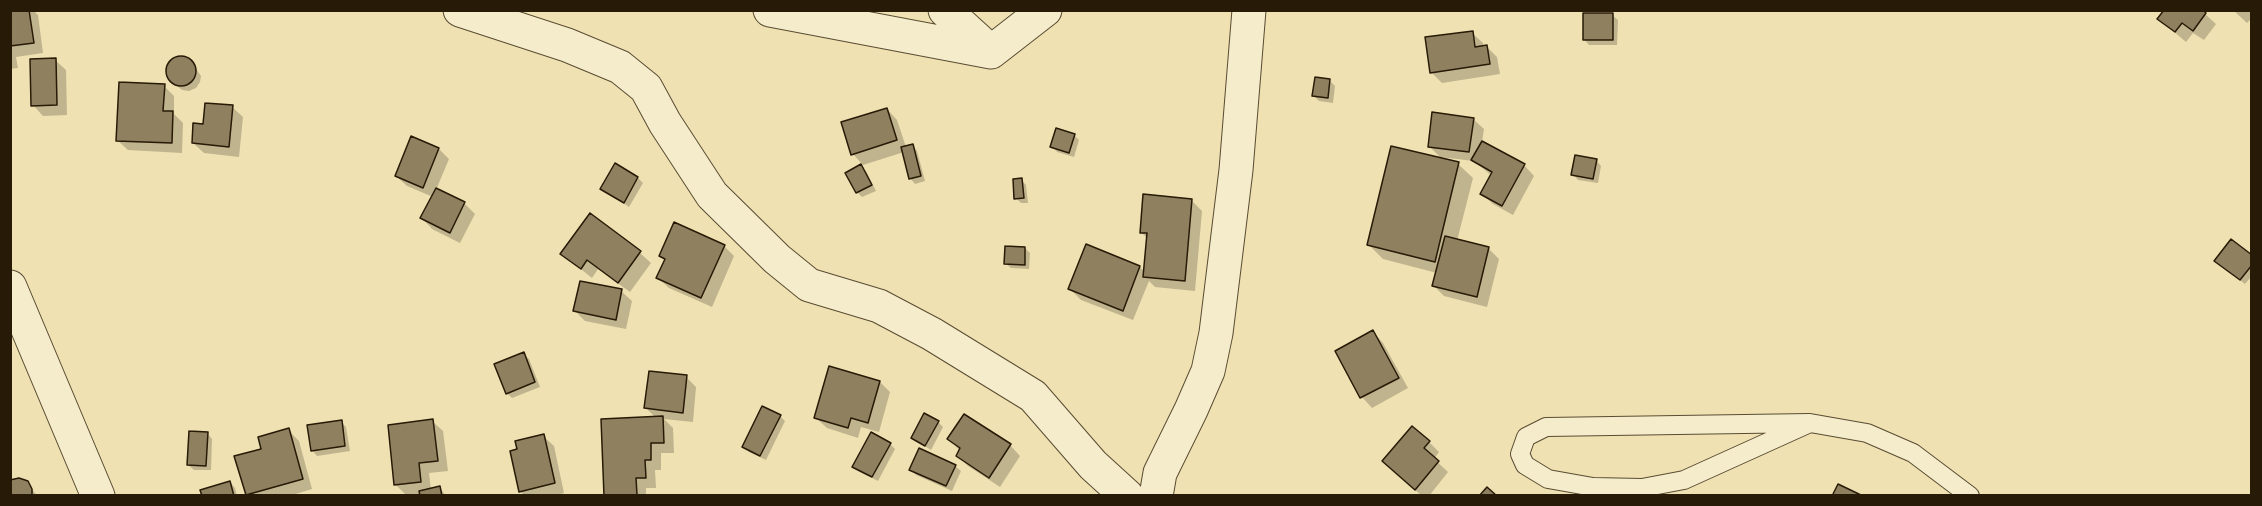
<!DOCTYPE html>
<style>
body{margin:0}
#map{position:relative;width:2262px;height:506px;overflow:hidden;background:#efe1b1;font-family:"Libre Caslon Text",serif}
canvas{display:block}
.frame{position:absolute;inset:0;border:12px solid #271a07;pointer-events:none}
</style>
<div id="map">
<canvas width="2262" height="506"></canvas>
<div class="frame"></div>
</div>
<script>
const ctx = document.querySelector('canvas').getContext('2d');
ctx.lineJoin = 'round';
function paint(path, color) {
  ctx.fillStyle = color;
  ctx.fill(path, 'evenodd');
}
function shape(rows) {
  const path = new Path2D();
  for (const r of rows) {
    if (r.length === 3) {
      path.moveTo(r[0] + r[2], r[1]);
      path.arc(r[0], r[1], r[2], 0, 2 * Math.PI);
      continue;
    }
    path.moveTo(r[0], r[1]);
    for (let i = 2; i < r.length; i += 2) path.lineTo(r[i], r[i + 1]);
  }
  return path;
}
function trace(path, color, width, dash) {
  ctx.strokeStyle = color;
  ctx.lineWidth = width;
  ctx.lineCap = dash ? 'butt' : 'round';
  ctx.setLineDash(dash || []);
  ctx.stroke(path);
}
paint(shape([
 [10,10,33,10,38,15,43,53,16,57,18,68,10,69],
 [2233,10,2252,10,2252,18,2247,23],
 [2205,14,2216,24,2204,40,2193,33,2186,42,2159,19],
 [1612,15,1618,20,1617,45,1589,45,1584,39],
 [1472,33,1483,43,1483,48,1487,47,1497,57,1500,74,1442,83,1431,72],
 [179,58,186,59,192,63,201,76,200,82,196,88,189,91,182,90,177,86,168,73,169,66],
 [55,60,66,70,67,115,43,116,33,105],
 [1330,81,1335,86,1333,103,1319,101,1314,96],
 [164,86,174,96,174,114,183,123,182,153,128,150,117,140],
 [232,107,243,117,239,157,204,153,193,143,205,125],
 [887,109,897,120,906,147,912,145,917,151,925,181,915,184,910,178,904,152,863,165,853,154],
 [1473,119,1484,129,1482,142,1524,165,1534,176,1513,215,1493,204,1482,194,1492,176,1474,161,1440,157,1429,146],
 [1074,135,1079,140,1074,157,1057,152,1052,146],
 [439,149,449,159,436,190,464,203,475,214,460,243,432,229,422,218,433,197,407,186,396,176],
 [1596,160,1601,166,1598,183,1578,180,1573,174],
 [1458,164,1473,178,1457,241,1489,249,1499,259,1487,307,1444,296,1434,286,1437,273,1383,259,1369,245],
 [861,166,866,171,876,191,862,197,857,192],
 [638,178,643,183,629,207,602,189],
 [1021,180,1026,185,1028,203,1021,203,1016,198],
 [1192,201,1202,211,1195,291,1155,287,1149,281,1133,320,1081,300,1070,289,1087,246,1140,267,1145,272,1148,239,1141,232],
 [590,215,640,253,651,263,630,292,598,269,592,278,562,254],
 [724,246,734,256,712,307,669,288,658,278,666,261,661,255],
 [1025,248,1030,253,1029,269,1011,268,1005,263],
 [2252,257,2252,276,2245,284,2222,266],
 [621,291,632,301,626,329,585,321,575,311],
 [1373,332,1383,343,1408,388,1372,408,1362,397,1337,352],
 [523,354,529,359,540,387,512,398,507,393],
 [686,377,696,387,693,422,664,419,673,428,674,453,661,453,661,470,655,470,656,488,646,488,646,496,605,496,656,418,646,408],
 [880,382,890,392,879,432,861,427,858,438,827,428,816,418],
 [780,416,785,421,766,460,749,452,744,447],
 [432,421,443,431,448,471,429,473,431,490,440,488,446,496,421,496,421,494,406,495,396,485],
 [341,422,346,427,350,451,317,456,312,450],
 [938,422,943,427,931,450,912,438],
 [288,430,299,441,312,489,289,496,249,496,247,494,262,450],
 [207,433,212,439,211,470,194,470,188,465],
 [543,436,554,446,564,493,555,496,525,496,520,491],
 [949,439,1010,445,1020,456,1000,487,968,466,957,455,959,450],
 [1429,442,1439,452,1434,459,1448,472,1429,496,1422,496,1394,471],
 [890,444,895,449,878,481,860,472,854,466],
 [955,466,961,471,952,491,916,475,911,469],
 [27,482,37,496,10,496],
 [230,482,235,488,237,496,204,496]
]), '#0003');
const building = shape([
 [10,10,29,10,34,43,10,46,10,10],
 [2164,10,2203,10,2206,13,2193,31,2182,23,2175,32,2157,19,2164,10],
 [1583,13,1613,13,1613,40,1583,40,1583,13],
 [1473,31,1475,47,1487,45,1490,64,1430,73,1425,37,1473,31],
 [181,71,15],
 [56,58,57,105,31,106,30,59,56,58],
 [1315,77,1330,79,1328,98,1312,96,1315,77],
 [119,82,165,84,163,111,173,111,172,143,116,141,119,82],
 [205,103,233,105,229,147,192,143,193,123,203,124,205,103],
 [887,108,897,140,851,155,841,122,887,108],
 [1432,112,1474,118,1469,152,1428,147,1432,112],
 [1056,128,1075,134,1069,153,1050,147,1056,128],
 [411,136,439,148,423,188,395,176,411,136],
 [1482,141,1525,164,1502,206,1480,194,1492,172,1471,160,1482,141],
 [913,144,921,176,909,179,901,147,913,144],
 [1391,146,1459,162,1435,262,1367,245,1391,146],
 [1575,155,1597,159,1593,179,1571,175,1575,155],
 [615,163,638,177,624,203,600,189,615,163],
 [861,164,872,185,856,193,845,173,861,164],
 [1022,178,1024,198,1014,199,1013,179,1022,178],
 [436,188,465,202,450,233,420,218,436,188],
 [1143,194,1192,199,1185,281,1143,277,1147,233,1140,233,1143,194],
 [590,213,641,251,618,283,587,260,581,269,560,254,590,213],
 [674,222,725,245,701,298,656,278,665,259,659,256,674,222],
 [1445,236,1489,247,1477,297,1432,286,1445,236],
 [2231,239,2252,255,2252,265,2240,280,2214,261,2231,239],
 [1086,244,1140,266,1123,311,1068,289,1086,244],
 [1005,246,1025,247,1025,265,1004,264,1005,246],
 [580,281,622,289,616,320,573,311,580,281],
 [1373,330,1399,378,1360,398,1335,351,1373,330],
 [524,352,535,382,506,394,494,364,524,352],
 [829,366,880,381,868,423,851,418,848,428,814,418,829,366],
 [649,371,687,375,683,413,644,408,649,371],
 [762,406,781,415,760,456,742,447,762,406],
 [924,413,939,421,925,446,911,438,924,413],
 [964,414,1011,444,989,478,956,456,960,448,947,439,964,414],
 [663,416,664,443,651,443,651,460,645,460,646,478,636,478,637,495,604,496,601,419,663,416],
 [433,419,438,461,419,463,421,482,394,485,388,425,433,419],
 [342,420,345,446,311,451,307,425,342,420],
 [1412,426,1430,441,1424,448,1439,461,1415,490,1382,461,1412,426],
 [289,428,303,479,246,495,234,456,261,449,258,437,289,428],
 [189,431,208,432,206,466,187,465,189,431],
 [871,432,891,443,872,477,852,467,871,432],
 [544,434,555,483,519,492,510,451,517,449,515,441,544,434],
 [919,448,956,465,946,486,909,470,919,448],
 [19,478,28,481,32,489,32,496,10,496,10,480,19,478],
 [230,481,234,496,202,496,200,490,230,481],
 [1838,484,1863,496,1832,496,1838,484],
 [440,486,442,496,420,496,419,491,440,486],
 [1487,487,1497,496,1479,496,1487,487]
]);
paint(building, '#8f815f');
trace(building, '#271a07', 1.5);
const lane = shape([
 [1810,423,1684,480,1642,488,1593,487,1548,479,1525,465,1520,454,1526,437,1546,427,1810,423,1867,433,1913,453,1970,496]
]);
const street = shape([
 [460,10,567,45,620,67,646,88,665,123,712,195,777,259,809,285,879,306,932,334,1033,396,1093,465,1127,496],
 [770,10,991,52,1045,10],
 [945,10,991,52],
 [10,287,98,496],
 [1156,496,1160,473,1191,410,1208,371,1216,333,1236,170,1249,10]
]);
trace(lane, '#594c32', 20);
trace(street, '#594c32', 35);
trace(lane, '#f5eccc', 18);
trace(street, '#f5eccc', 33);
</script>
